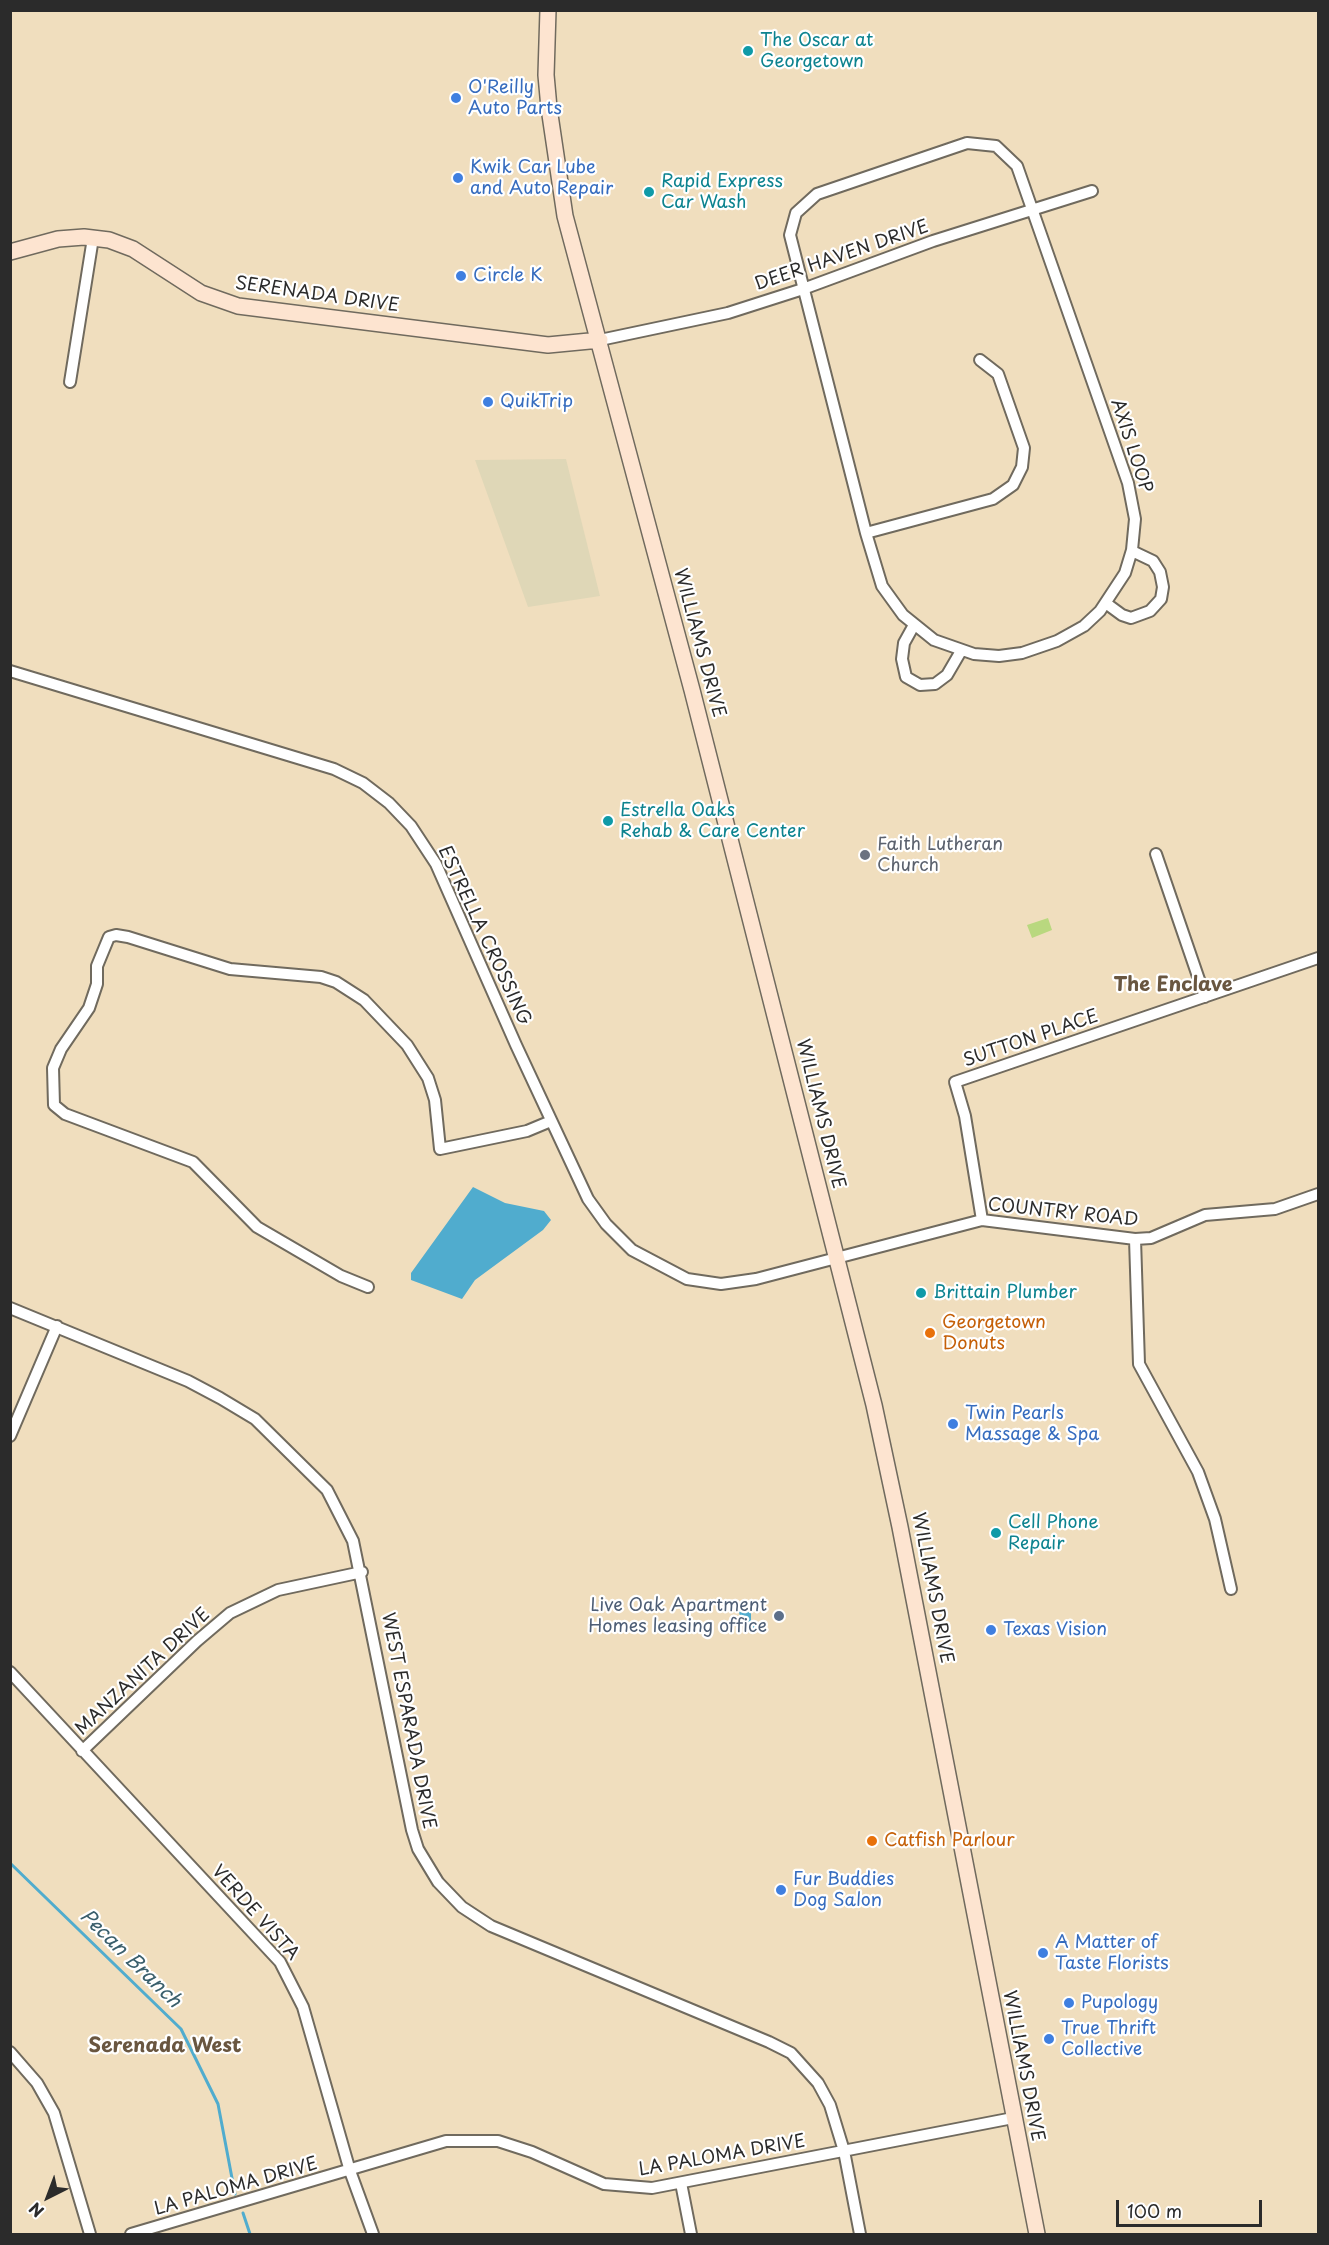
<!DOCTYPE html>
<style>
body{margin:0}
#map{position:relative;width:1329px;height:2245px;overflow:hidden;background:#f0debe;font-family:"Playpen Sans",sans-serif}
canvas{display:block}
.frame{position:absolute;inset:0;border:12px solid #2b2b2b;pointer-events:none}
.north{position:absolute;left:18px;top:2167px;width:60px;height:60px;-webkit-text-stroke:4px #fff;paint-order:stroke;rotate:222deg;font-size:16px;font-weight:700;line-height:24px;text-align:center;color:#2b2b2b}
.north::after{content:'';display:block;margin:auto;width:21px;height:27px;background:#2b2b2b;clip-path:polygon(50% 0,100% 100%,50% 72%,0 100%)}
.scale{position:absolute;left:1116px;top:2200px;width:146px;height:27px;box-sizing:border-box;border:3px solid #2b2b2b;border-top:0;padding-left:8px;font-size:18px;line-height:21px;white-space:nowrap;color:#2b2b2b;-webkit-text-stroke:4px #fff;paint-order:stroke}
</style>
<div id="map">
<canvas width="1329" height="2245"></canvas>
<div class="frame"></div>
<div class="north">N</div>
<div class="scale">100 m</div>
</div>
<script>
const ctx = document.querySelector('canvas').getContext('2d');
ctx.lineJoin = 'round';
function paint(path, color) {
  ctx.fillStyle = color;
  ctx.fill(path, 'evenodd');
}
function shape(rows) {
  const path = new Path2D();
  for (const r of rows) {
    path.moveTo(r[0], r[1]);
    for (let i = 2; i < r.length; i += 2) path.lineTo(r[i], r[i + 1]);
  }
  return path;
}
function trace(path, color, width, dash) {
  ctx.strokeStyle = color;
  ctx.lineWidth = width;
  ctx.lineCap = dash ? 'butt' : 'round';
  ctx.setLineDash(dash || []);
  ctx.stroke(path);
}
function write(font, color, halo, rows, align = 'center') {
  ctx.font = font + ' "Playpen Sans",sans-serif';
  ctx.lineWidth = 4.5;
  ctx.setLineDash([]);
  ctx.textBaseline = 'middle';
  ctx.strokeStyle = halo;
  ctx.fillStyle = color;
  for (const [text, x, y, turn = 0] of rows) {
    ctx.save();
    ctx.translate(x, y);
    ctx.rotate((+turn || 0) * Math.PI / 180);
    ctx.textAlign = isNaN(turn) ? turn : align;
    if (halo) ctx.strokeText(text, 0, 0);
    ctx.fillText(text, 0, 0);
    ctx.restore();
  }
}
paint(shape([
 [566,459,600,596,528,607,475,460]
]), '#dfd7b7');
paint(shape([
 [1048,918,1052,930,1032,938,1027,925]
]), '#b9d87f');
paint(shape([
 [473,1187,505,1203,544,1211,551,1220,543,1230,475,1280,462,1299,411,1280,411,1273],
 [744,1604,746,1612,751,1611,751,1623,754,1623,756,1629,745,1632,737,1606]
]), '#50acce');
trace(shape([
 [10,1863,181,2029,218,2104,235,2194],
 [243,2213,250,2234]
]), '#50acce', 3);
const street = shape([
 [967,143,996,146,1017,166,1128,483,1135,519,1132,550,1125,573,1100,611,1084,626,1057,641,1022,653,999,656,974,654,934,640,903,615,882,586,866,533,790,235,796,213,817,194,967,143],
 [600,340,728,313,803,289,933,241,1092,191],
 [70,382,93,238],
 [866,533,993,499,1013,485,1022,467,1024,448,998,374,980,360],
 [1107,604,1122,615,1131,618,1150,611,1161,599,1163,587,1160,572,1153,561,1132,551],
 [914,625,904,643,902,659,906,677,920,685,935,684,947,675,961,651],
 [10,671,334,769,363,783,389,803,411,826,436,864,516,1045,588,1199,606,1224,632,1250,687,1279,721,1284,756,1279,982,1220,1135,1239,1151,1238,1205,1215,1275,1209,1318,1194],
 [1156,854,1205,997],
 [982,1220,965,1116,955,1082,1318,958],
 [1135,1239,1139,1364,1198,1472,1215,1519,1231,1589],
 [368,1287,341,1276,257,1227,193,1162,65,1114,54,1105,53,1068,61,1049,89,1008,97,984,97,966,109,937,116,935,128,937,230,969,321,977,336,982,364,1000,407,1045,428,1078,435,1100,440,1149,527,1131,551,1121],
 [10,1308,188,1381,220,1398,255,1419,327,1490,353,1541,412,1830,418,1849,438,1882,462,1907,491,1926,769,2042,791,2053,818,2083,830,2105,844,2151,860,2234],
 [10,1436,57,1326],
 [10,1672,280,1962,303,2007,350,2171,373,2234],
 [82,1751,197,1641,230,1613,278,1590,362,1572],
 [10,2052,37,2083,54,2113,90,2234],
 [681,2183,691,2234],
 [131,2234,446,2141,498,2141,532,2152,604,2184,652,2188,1013,2118]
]);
const secondary = shape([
 [548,10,546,75,549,108,565,216,692,690,874,1405,900,1527,1037,2234],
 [10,252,58,239,84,237,109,240,133,249,201,293,238,306,548,345,600,340]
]);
trace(street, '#706a5e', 14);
trace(secondary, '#706a5e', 18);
trace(street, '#fff', 10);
trace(secondary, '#fde4d0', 15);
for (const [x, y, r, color] of [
 [748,51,6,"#0f9aa8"],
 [456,98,6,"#3f7fe0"],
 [458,178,6,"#3f7fe0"],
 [649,192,6,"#0f9aa8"],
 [461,276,6,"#3f7fe0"],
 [488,402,6,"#3f7fe0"],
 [608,821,6,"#0f9aa8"],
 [865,855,6,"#6b7280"],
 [921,1293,6,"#0f9aa8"],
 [930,1333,6,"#e8710a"],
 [953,1424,6,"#3f7fe0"],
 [996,1533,6,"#0f9aa8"],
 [779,1616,6,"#5c6f8a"],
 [991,1630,6,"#3f7fe0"],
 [872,1841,6,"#e8710a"],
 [781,1890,6,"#3f7fe0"],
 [1043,1953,6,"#3f7fe0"],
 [1069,2003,6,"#3f7fe0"],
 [1049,2039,6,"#3f7fe0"]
]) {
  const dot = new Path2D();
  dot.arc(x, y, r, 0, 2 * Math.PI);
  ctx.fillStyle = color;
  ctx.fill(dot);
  trace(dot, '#fff', 2);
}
write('18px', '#0d838f', '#fff', [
 ["The Oscar at",760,41],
 ["Georgetown",760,62],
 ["Rapid Express",661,182],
 ["Car Wash",661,203],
 ["Estrella Oaks",620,811],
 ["Rehab & Care Center",620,832],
 ["Brittain Plumber",933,1293],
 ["Cell Phone",1008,1523],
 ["Repair",1008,1544]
], 'left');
write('18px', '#366cbe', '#fff', [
 ["O'Reilly",468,88],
 ["Auto Parts",468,109],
 ["Kwik Car Lube",470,168],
 ["and Auto Repair",470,189],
 ["Circle K",473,276],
 ["QuikTrip",500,402],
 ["Twin Pearls",965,1414],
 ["Massage & Spa",965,1435],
 ["Texas Vision",1003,1630],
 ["Fur Buddies",793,1880],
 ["Dog Salon",793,1901],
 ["A Matter of",1055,1943],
 ["Taste Florists",1055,1964],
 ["Pupology",1081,2003],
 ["True Thrift",1061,2029],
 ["Collective",1061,2050]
], 'left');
write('18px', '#2b2b2b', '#fff', [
 ["DEER HAVEN DRIVE",842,256,-19],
 ["SERENADA DRIVE",317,295,8],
 ["AXIS LOOP",1131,446,72],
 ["WILLIAMS DRIVE",699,643,75],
 ["ESTRELLA CROSSING",484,936,65],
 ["SUTTON PLACE",1031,1039,-19],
 ["WILLIAMS DRIVE",820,1114,76],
 ["COUNTRY ROAD",1063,1213,6],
 ["WILLIAMS DRIVE",932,1588,79],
 ["MANZANITA DRIVE",143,1672,-43],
 ["WEST ESPARADA DRIVE",408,1721,79],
 ["VERDE VISTA",255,1913,48],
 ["WILLIAMS DRIVE",1023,2066,79],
 ["LA PALOMA DRIVE",722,2156,-10],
 ["LA PALOMA DRIVE",236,2187,-16]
]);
write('18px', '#5b616d', '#fff', [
 ["Faith Lutheran",877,845],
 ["Church",877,866]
], 'left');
write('18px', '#c56008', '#fff', [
 ["Georgetown",942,1323],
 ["Donuts",942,1344],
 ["Catfish Parlour",884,1841]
], 'left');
write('18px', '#4e5e75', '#fff', [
 ["Live Oak Apartment",767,1606],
 ["Homes leasing office",767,1627]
], 'right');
write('bold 20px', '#695640', '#fff', [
 ["The Enclave",1173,985],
 ["Serenada West",165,2046]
]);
write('italic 20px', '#3a5f6c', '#fff', [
 ["Pecan Branch",130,1959,44]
]);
</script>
